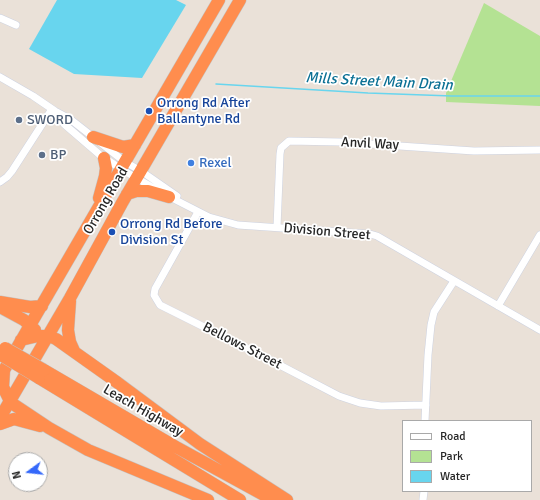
<!DOCTYPE html>
<style>
body{margin:0}
#map{position:relative;width:540px;height:500px;overflow:hidden;background:#eae1d8;font-family:Signika,sans-serif}
canvas{display:block}
.legend{position:absolute;left:402px;top:420px;width:130px;height:72px;box-sizing:border-box;background:#fff;border:1px solid #a9a9a9;margin:0;padding:5px 7px;list-style:none;font-size:12px;color:#272727}
.legend li{display:flex;align-items:center;gap:8px;height:20px}
.legend b{width:20px;border:1px solid #a9a9a9}
.north{position:absolute;left:8px;top:452px;width:40px;height:40px;box-sizing:border-box;background:#fff;border:1px solid #a9a9a9;border-radius:50%;rotate:255deg;font-size:11px;font-weight:700;line-height:16px;text-align:center;color:#272727}
.north::after{content:'';display:block;margin:auto;width:14px;height:18px;background:#3468fa;clip-path:polygon(50% 0,100% 100%,50% 72%,0 100%)}
</style>
<div id="map">
<canvas width="540" height="500"></canvas>
<ul class="legend">
<li><b style="height:5px;background:#fff"></b>Road</li>
<li><b style="height:11px;background:#b4e293"></b>Park</li>
<li><b style="height:11px;background:#68d5ee"></b>Water</li>
</ul>
<div class="north">N</div>
</div>
<script>
const ctx = document.querySelector('canvas').getContext('2d');
ctx.lineJoin = 'round';
function paint(path, color) {
  ctx.fillStyle = color;
  ctx.fill(path, 'evenodd');
}
function shape(rows) {
  const path = new Path2D();
  for (const r of rows) {
    path.moveTo(r[0], r[1]);
    for (let i = 2; i < r.length; i += 2) path.lineTo(r[i], r[i + 1]);
  }
  return path;
}
function trace(path, color, width, dash) {
  ctx.strokeStyle = color;
  ctx.lineWidth = width;
  ctx.lineCap = dash ? 'butt' : 'round';
  ctx.setLineDash(dash || []);
  ctx.stroke(path);
}
function write(font, color, halo, rows, align = 'center') {
  ctx.font = font + ' Signika,sans-serif';
  ctx.lineWidth = 3.5;
  ctx.setLineDash([]);
  ctx.textBaseline = 'middle';
  ctx.strokeStyle = halo;
  ctx.fillStyle = color;
  for (const [text, x, y, turn = 0] of rows) {
    ctx.save();
    ctx.translate(x, y);
    ctx.rotate((+turn || 0) * Math.PI / 180);
    ctx.textAlign = isNaN(turn) ? turn : align;
    if (halo) ctx.strokeText(text, 0, 0);
    ctx.fillText(text, 0, 0);
    ctx.restore();
  }
}
paint(shape([
 [484,3,540,36,540,106,446,102,446,93]
]), '#b4e293');
paint(shape([
 [57,0,176,0,186,5,142,78,74,74,29,49]
]), '#68d5ee');
trace(shape([
 [216,84,368,93,452,96,540,96]
]), '#68d5ee', 1.5);
const street = shape([
 [0,18,16,25],
 [0,77,33,96,55,111,70,119,125,162,141,171,177,196],
 [55,111,64,124,100,155,121,169,157,190],
 [0,182,7,177,12,171,52,109],
 [166,195,209,217,238,225,370,234,377,236,540,330],
 [198,212,155,289,154,295,160,305,270,360,339,396,360,403,381,406,426,405],
 [277,227,280,154,281,148,289,141,340,142,474,151,540,150],
 [498,306,540,235],
 [425,421,428,355,431,325,434,312,454,281],
 [423,500,424,491]
]);
const highway = shape([
 [93,137,123,147,135,145],
 [127,194,136,191,148,191,169,197],
 [99,198,105,176,106,168,104,158],
 [70,301,68,330,70,342,74,351],
 [0,302,30,307,42,306],
 [0,307,24,320,35,330],
 [21,340,38,336,48,336,56,339,118,383,200,444,287,500],
 [44,370,176,447,273,500],
 [4,371,3,387,10,401,13,404,49,428,88,450,208,500],
 [0,377,219,0],
 [39,378,240,500],
 [0,418,70,298,122,203,240,0],
 [0,424,14,419,40,426]
]);
trace(street, '#cdd2e0', 8);
trace(highway, '#c3c3c3', 13);
trace(street, '#fff', 7);
trace(highway, '#ff8d4e', 12);
const highwayBridge = shape([
 [5,348,44,370],
 [1,355,39,378]
]);
trace(highwayBridge, '#c3c3c3', 13, []);
trace(highwayBridge, '#ff8d4e', 12);
for (const [x, y, r, color] of [
 [149,111,4,"#1a4fb4"],
 [19,120,4,"#5c6f8a"],
 [42,155,4,"#5c6f8a"],
 [191,163,4,"#3f7fe0"],
 [112,232,4,"#1a4fb4"]
]) {
  const dot = new Path2D();
  dot.arc(x, y, r, 0, 2 * Math.PI);
  ctx.fillStyle = color;
  ctx.fill(dot);
  trace(dot, '#fff', 1.5);
}
write('14px', '#164399', '#fff', [
 ["Orrong Rd After",157,103],
 ["Ballantyne Rd",157,119],
 ["Orrong Rd Before",120,224],
 ["Division St",120,240]
], 'left');
write('14px', '#4e5e75', '#fff', [
 ["SWORD",27,120],
 ["BP",50,155]
], 'left');
write('14px', '#272727', '#fff', [
 ["Anvil Way",370,144,3],
 ["Orrong Road",106,201,-60],
 ["Division Street",327,232,5],
 ["Bellows Street",242,346,27],
 ["Leach Highway",143,411,30]
]);
write('14px', '#366cbe', '#fff', [
 ["Rexel",199,163]
], 'left');
write('italic 15px', '#0c7195', '#fff', [
 ["Mills Street Main Drain",379,82,3]
]);
</script>
